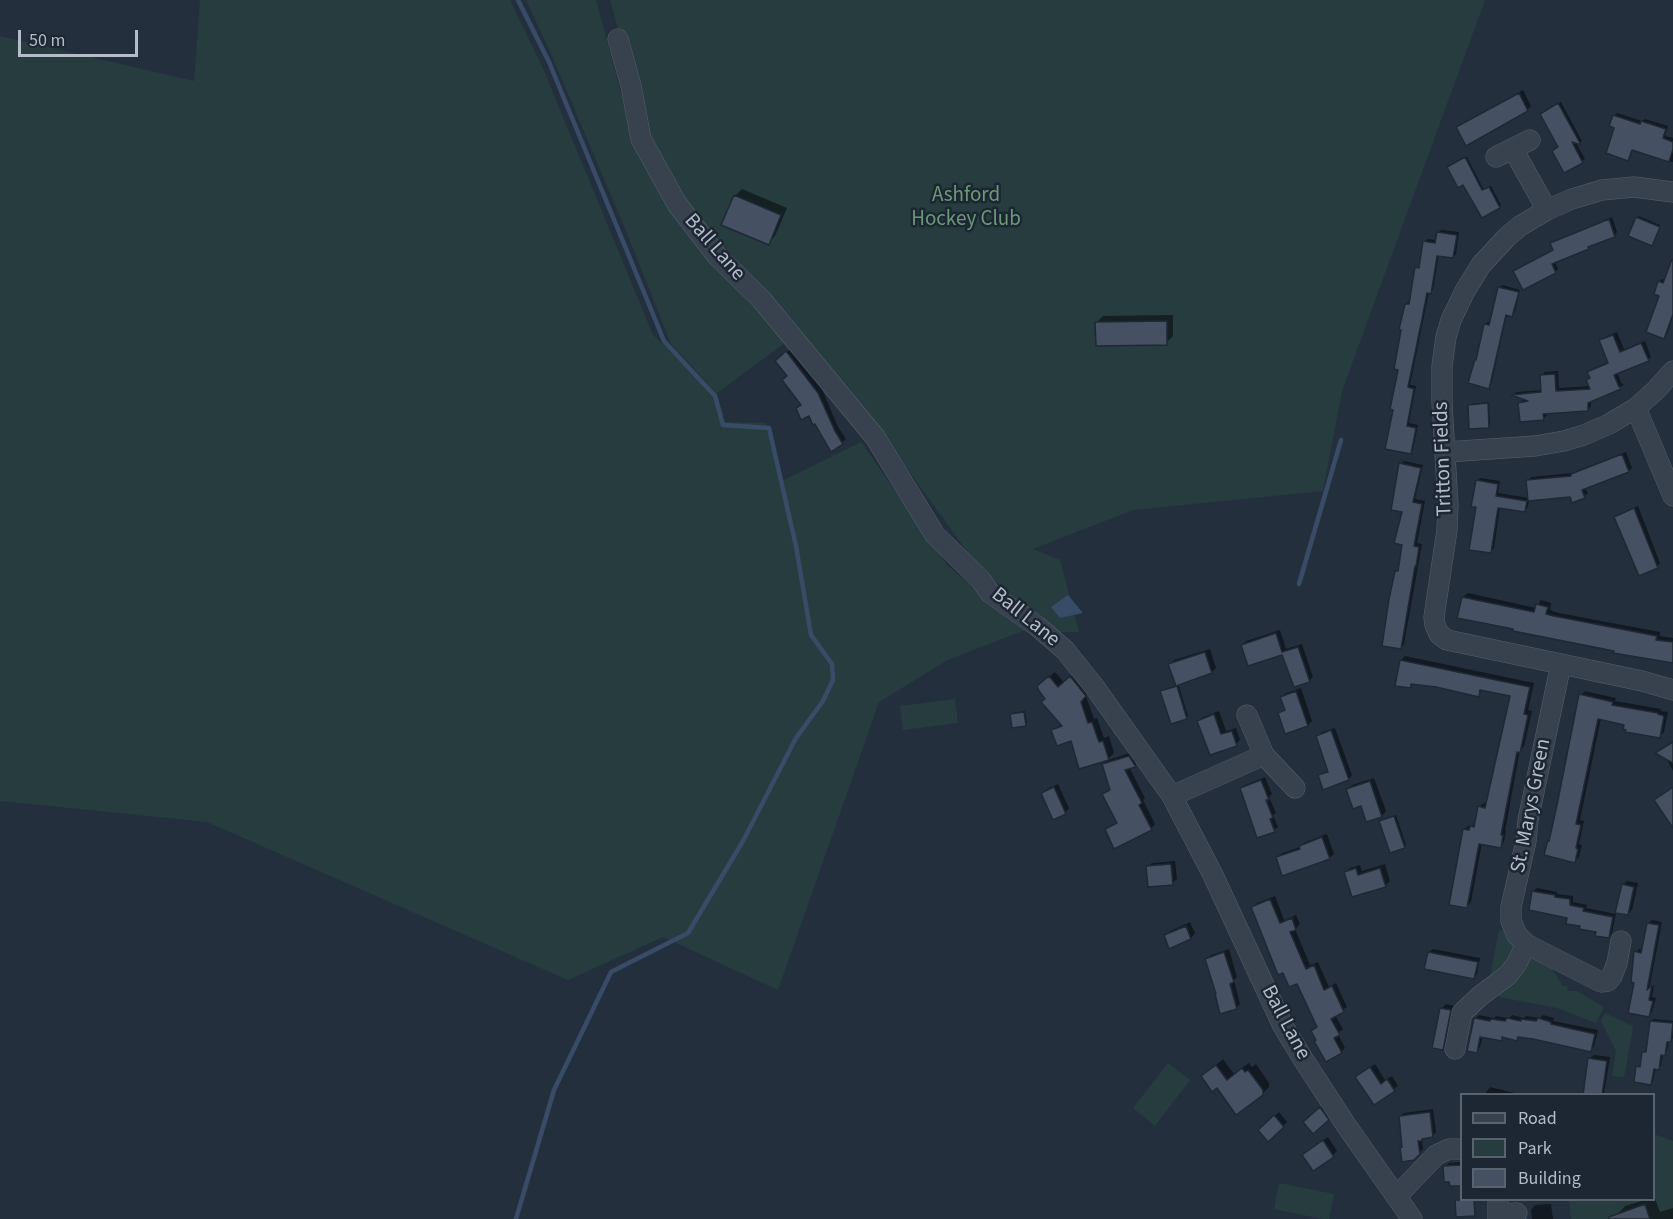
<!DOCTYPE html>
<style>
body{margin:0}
#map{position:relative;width:1673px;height:1219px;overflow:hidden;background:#242f3e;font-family:"Source Sans 3",sans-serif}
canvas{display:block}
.legend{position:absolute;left:1460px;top:1093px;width:195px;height:108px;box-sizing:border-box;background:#1d2633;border:2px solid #59626f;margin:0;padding:8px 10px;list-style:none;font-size:18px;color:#b4bcc9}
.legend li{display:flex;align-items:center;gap:12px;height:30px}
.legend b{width:30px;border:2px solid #59626f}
.scale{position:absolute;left:18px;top:30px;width:120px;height:27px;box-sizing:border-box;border:3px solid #b4bcc9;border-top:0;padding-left:8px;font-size:18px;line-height:21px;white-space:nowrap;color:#b4bcc9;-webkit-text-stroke:4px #1d2633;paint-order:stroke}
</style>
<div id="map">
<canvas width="1673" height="1219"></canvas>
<ul class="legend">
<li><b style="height:8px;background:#38414e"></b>Road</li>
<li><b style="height:16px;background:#263c3f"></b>Park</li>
<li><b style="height:16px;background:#455162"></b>Building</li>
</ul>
<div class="scale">50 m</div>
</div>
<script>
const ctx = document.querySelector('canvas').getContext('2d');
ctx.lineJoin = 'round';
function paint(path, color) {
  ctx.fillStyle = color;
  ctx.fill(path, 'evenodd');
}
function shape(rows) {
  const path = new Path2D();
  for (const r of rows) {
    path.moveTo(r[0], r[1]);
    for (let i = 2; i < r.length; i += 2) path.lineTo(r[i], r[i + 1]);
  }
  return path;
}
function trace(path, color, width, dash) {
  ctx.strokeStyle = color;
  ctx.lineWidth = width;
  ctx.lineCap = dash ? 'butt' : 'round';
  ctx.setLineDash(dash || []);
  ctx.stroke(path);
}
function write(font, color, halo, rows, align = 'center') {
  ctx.font = font + ' "Source Sans 3",sans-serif';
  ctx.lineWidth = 5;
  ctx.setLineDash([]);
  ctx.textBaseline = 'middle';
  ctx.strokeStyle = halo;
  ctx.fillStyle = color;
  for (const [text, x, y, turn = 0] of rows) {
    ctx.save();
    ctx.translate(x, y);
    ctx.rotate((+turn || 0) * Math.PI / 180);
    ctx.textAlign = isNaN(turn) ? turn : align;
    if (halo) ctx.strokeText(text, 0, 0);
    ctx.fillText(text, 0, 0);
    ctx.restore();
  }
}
paint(shape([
 [200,0,510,0,544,71,653,335,710,386,671,344,626,231,552,56,526,0,596,0,633,138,671,213,789,340,717,393,725,422,766,423,780,482,861,442,948,566,1025,630,948,660,879,702,778,990,663,937,568,980,207,822,0,801,0,36,194,81],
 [610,0,1485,0,1342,391,1323,491,1133,510,1033,549,1060,560,1079,632,1056,632,979,568,851,391,692,210,650,141],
 [955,699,958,723,903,730,900,706],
 [1505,929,1517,946,1517,953,1489,980,1499,931],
 [1527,954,1551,967,1563,986,1567,986,1568,991,1577,991,1604,1007,1596,1023,1557,1008,1499,997,1496,994],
 [1605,1013,1632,1026,1633,1028,1624,1077,1612,1076,1616,1051,1601,1021],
 [1168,1063,1190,1080,1155,1126,1133,1108],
 [1654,1134,1673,1141,1673,1219,1571,1219,1569,1200,1654,1200],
 [1279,1183,1334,1194,1329,1219,1322,1219,1274,1209]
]), '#263c3f');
paint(shape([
 [1068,595,1083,613,1060,618,1051,607]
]), '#394c67');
paint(shape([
 [1523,90,1531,106,1527,110,1467,144,1458,128,1461,124],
 [1561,102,1582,141,1580,143,1575,141,1585,159,1564,171,1560,147,1544,111],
 [1617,113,1642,121,1645,119,1668,126,1665,136,1673,138,1673,162,1633,149,1631,156,1628,159,1616,127,1614,116],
 [1467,157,1484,190,1491,186,1501,205,1482,216,1464,183,1450,166],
 [742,189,787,208,775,236,768,243,735,196],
 [1639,216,1660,225,1653,243,1637,218],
 [1612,217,1617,232,1615,235,1590,244,1588,248,1555,262,1558,269,1556,271,1523,288,1515,271,1518,268,1555,250,1552,243,1555,241],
 [1441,230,1459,232,1456,254,1453,257,1439,254,1433,290,1429,292,1410,385,1416,386,1409,423,1418,425,1413,450,1410,452,1400,369,1406,304,1409,301,1411,302,1417,268,1421,265,1425,242,1428,239,1437,240,1438,233],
 [1673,270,1673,316,1667,334,1664,337,1659,282,1662,279,1665,280],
 [1502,285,1520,290,1515,312,1512,315,1507,314,1491,385,1488,388,1476,360,1478,358,1485,324,1488,322,1491,322,1500,288],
 [1173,315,1173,336,1166,343,1097,322,1103,316],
 [1617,332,1624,349,1645,341,1651,357,1648,360,1617,372,1622,384,1624,384,1620,388,1591,400,1591,406,1588,410,1546,412,1547,415,1543,419,1520,403,1525,398,1514,394,1517,392,1542,390,1541,376,1545,372,1558,371,1559,388,1590,386,1588,380,1591,377,1589,372,1592,369,1610,361,1601,341,1605,337],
 [791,349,822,389,838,427,846,439,842,443,810,414,798,408,802,404,781,357],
 [1489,402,1490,424,1488,426,1469,405,1471,404],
 [1626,452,1632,468,1629,471,1585,488,1588,493,1584,496,1571,496,1529,500,1528,507,1524,511,1500,507,1494,548,1490,552,1478,506,1477,481,1480,478,1500,481,1498,493,1529,498,1527,481,1531,477,1573,473,1576,471],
 [1404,461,1423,465,1415,499,1425,501,1417,543,1422,544,1404,644,1401,648,1396,572,1400,568,1403,544,1404,510,1401,464],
 [1638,506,1660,563,1657,567,1616,517,1619,514],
 [1468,593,1536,608,1541,600,1551,603,1550,610,1559,613,1660,632,1660,636,1673,638,1673,662,1459,616,1463,597],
 [1280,630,1286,649,1302,644,1313,677,1309,681,1283,653,1242,645,1246,641],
 [1210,649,1216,668,1212,672,1178,683,1188,716,1186,718,1162,691,1177,685,1170,665,1174,660],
 [1405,656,1534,683,1528,710,1532,711,1524,747,1520,750,1505,831,1506,831,1504,842,1500,846,1482,843,1471,902,1467,906,1464,830,1468,826,1472,826,1476,823,1479,807,1484,803,1487,803,1511,695,1483,689,1478,695,1414,683,1410,687,1401,660],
 [1055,672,1064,682,1077,672,1092,691,1086,696,1094,719,1097,718,1104,738,1109,736,1114,753,1108,759,1053,730,1062,724,1047,699,1044,681],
 [1301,688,1312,721,1308,725,1280,713,1286,708,1282,697,1286,693],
 [1585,691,1616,698,1615,701,1661,709,1661,711,1668,712,1664,732,1659,737,1626,723,1601,718,1580,820,1584,821,1579,844,1582,845,1579,857,1575,861,1546,854,1549,841,1551,839,1581,695],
 [1025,711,1027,723,1025,724,1012,715,1013,713],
 [1219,711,1226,731,1236,728,1240,740,1236,744,1199,721,1203,717],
 [1335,728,1352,775,1349,779,1320,776,1329,770,1318,736,1322,732],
 [1673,741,1673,771,1665,756,1657,752],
 [1133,752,1139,761,1135,765,1129,767,1145,798,1143,800,1155,824,1151,829,1107,830,1118,822,1104,794,1111,788,1104,764,1108,760],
 [1265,777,1272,794,1269,797,1276,813,1273,815,1278,827,1274,830,1241,789,1245,785],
 [1374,778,1386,811,1382,816,1367,821,1362,804,1348,790,1352,785],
 [1058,784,1069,808,1065,813,1042,794,1047,789],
 [1396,815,1406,845,1404,847,1380,822],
 [1327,834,1334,854,1329,858,1277,858,1282,853,1300,847,1305,842],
 [1175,861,1177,879,1172,883,1147,867,1152,863],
 [1385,864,1390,881,1386,885,1353,896,1346,873,1350,868,1360,865,1362,871],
 [1627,881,1638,883,1632,910,1628,914,1623,885],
 [1537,888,1557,892,1557,894,1573,896,1573,902,1587,905,1586,908,1616,914,1612,933,1609,937,1569,917,1533,891],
 [1275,896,1284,920,1296,915,1300,924,1295,929,1310,965,1318,962,1329,987,1336,983,1347,1007,1335,1015,1343,1029,1338,1034,1345,1048,1341,1052,1317,1040,1319,1026,1298,982,1252,908,1257,903],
 [1652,920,1662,922,1649,990,1654,985,1652,997,1656,998,1652,1012,1649,1015,1636,982,1636,952,1639,949,1643,949,1648,924],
 [1190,922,1195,933,1191,938,1170,947,1165,936,1170,931],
 [1229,949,1237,977,1234,980,1240,1004,1236,1008,1206,959,1211,955],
 [1433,949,1480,958,1477,974,1474,977,1429,952],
 [1446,1004,1454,1006,1447,1044,1443,1048,1442,1008],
 [1479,1015,1494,1018,1496,1016,1509,1018,1512,1015,1524,1018,1526,1016,1540,1018,1543,1015,1554,1018,1553,1021,1598,1030,1594,1047,1590,1050,1520,1036,1517,1039,1504,1036,1501,1039,1483,1036,1480,1047,1477,1051,1475,1019],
 [1654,1019,1673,1021,1673,1038,1669,1040,1667,1051,1663,1054,1661,1066,1658,1068,1656,1068,1653,1081,1651,1083,1638,1067,1642,1064,1644,1052,1647,1050,1651,1021],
 [1594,1055,1610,1057,1604,1094,1584,1094,1589,1059],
 [1223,1059,1234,1074,1249,1063,1252,1067,1256,1064,1269,1083,1269,1087,1262,1094,1217,1086,1203,1076],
 [1375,1064,1385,1080,1392,1076,1398,1086,1374,1103,1357,1077],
 [1490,1087,1515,1093,1515,1094,1485,1094],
 [1325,1104,1332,1115,1313,1132,1309,1118],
 [1433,1109,1436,1132,1432,1136,1422,1139,1423,1149,1414,1159,1404,1146,1400,1116,1404,1113],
 [1279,1112,1287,1122,1268,1140,1260,1130],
 [1328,1137,1337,1151,1333,1155,1308,1151],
 [1462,1162,1462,1184,1451,1185,1444,1167,1449,1163],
 [1654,1196,1660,1212,1673,1208,1673,1219,1617,1219,1616,1216,1625,1206,1645,1200,1654,1200],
 [1551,1204,1553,1219,1532,1219,1531,1210,1535,1205]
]), '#0007');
trace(shape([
 [1299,584,1341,440],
 [516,1219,554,1090,611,972,688,933,743,841,796,738,823,701,833,680,832,664,811,635,796,546,769,428,723,425,715,396,664,341,549,62,518,0]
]), '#394c67', 4.5);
const building = shape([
 [1519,93,1528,111,1466,146,1456,127,1519,93],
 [1558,103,1581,145,1572,142,1583,163,1564,173,1552,151,1558,147,1540,114,1558,103],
 [1613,115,1640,124,1641,121,1666,129,1663,138,1673,142,1673,149,1669,162,1632,150,1628,161,1606,153,1614,128,1609,126,1613,115],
 [1465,157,1482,190,1489,187,1500,208,1482,218,1463,185,1458,188,1447,167,1465,157],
 [734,195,781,215,769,245,721,225,734,195],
 [1636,217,1660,227,1652,246,1628,236,1636,217],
 [1609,219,1615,237,1588,247,1589,249,1552,264,1556,273,1523,290,1513,271,1553,250,1550,243,1609,219],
 [1437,232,1457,235,1453,258,1437,256,1431,294,1427,293,1422,319,1408,387,1414,389,1407,426,1416,428,1411,454,1385,449,1393,410,1390,409,1398,370,1394,369,1401,330,1399,329,1405,304,1409,304,1415,267,1419,268,1423,241,1435,243,1437,232],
 [1672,259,1673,259,1673,314,1664,339,1646,332,1659,296,1654,294,1658,281,1663,283,1672,259],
 [1498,287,1519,292,1512,317,1506,315,1489,389,1468,383,1475,359,1476,360,1484,324,1489,325,1498,287],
 [1167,321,1167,345,1096,346,1095,322,1167,321],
 [1613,335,1620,352,1641,343,1649,361,1614,375,1619,387,1621,387,1621,389,1588,403,1588,411,1543,414,1544,420,1520,422,1518,403,1528,401,1511,395,1541,392,1540,375,1555,374,1556,391,1590,389,1586,380,1590,378,1587,372,1608,363,1599,340,1613,335],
 [786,351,818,393,835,431,843,444,831,452,815,424,813,425,809,416,801,420,796,408,801,405,782,380,787,376,775,361,786,351],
 [1488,403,1489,428,1469,429,1468,405,1488,403],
 [1622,454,1629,472,1582,490,1585,498,1572,503,1570,497,1528,501,1526,480,1571,476,1571,474,1622,454],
 [1399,463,1421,468,1413,502,1422,504,1414,546,1419,547,1416,567,1415,566,1401,649,1382,646,1389,599,1395,571,1398,571,1402,545,1394,543,1402,512,1391,510,1399,463],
 [1476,480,1498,484,1496,496,1527,501,1525,512,1498,508,1491,553,1469,550,1476,507,1471,507,1476,480],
 [1634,508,1658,568,1639,576,1614,517,1634,508],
 [1462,597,1534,612,1536,604,1548,607,1546,614,1554,616,1657,636,1656,640,1673,642,1673,663,1613,653,1614,651,1513,631,1513,629,1457,618,1462,597],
 [1276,633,1282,652,1298,647,1310,682,1294,687,1282,655,1248,666,1241,645,1276,633],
 [1205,652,1212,673,1176,686,1168,664,1205,652],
 [1400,660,1530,687,1524,714,1528,715,1520,753,1517,752,1501,835,1503,835,1501,848,1479,844,1467,908,1449,905,1463,829,1469,830,1470,826,1474,827,1478,806,1485,808,1510,696,1480,690,1479,697,1436,687,1411,684,1411,688,1395,686,1400,660],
 [1049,676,1058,687,1070,676,1086,696,1081,702,1088,723,1092,722,1099,742,1103,741,1109,760,1079,769,1071,741,1057,746,1051,730,1062,726,1041,702,1045,699,1039,691,1037,686,1049,676],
 [1177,686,1187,719,1171,724,1160,691,1177,686],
 [1296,691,1308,726,1285,734,1278,713,1285,710,1280,697,1296,691],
 [1579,694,1613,702,1612,705,1658,713,1658,714,1664,716,1660,738,1625,732,1626,730,1623,729,1624,725,1598,719,1576,824,1581,825,1576,848,1578,849,1575,863,1544,855,1548,840,1549,841,1557,805,1579,694],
 [1024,712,1026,726,1012,728,1010,714,1024,712],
 [1214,714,1221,734,1232,731,1237,746,1210,755,1197,721,1214,714],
 [1331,730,1349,780,1323,790,1318,775,1328,772,1316,736,1331,730],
 [1673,742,1673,763,1655,753,1673,742],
 [1129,756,1136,767,1125,770,1142,803,1139,805,1152,830,1114,849,1105,829,1117,823,1102,794,1110,790,1102,764,1129,756],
 [1261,780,1269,800,1266,800,1273,818,1270,819,1275,832,1257,838,1240,788,1261,780],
 [1370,781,1382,817,1366,822,1361,806,1353,809,1346,789,1370,781],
 [1054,787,1066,814,1053,820,1041,793,1054,787],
 [1673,787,1673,828,1654,800,1673,787],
 [1394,816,1405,848,1390,853,1379,821,1394,816],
 [1322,837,1330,859,1282,876,1276,857,1300,849,1299,846,1322,837],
 [1171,864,1173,885,1148,887,1146,866,1171,864],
 [1356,868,1358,875,1380,868,1386,887,1352,897,1344,872,1356,868],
 [1622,884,1634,887,1628,915,1615,913,1622,884],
 [1532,891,1555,895,1555,897,1570,899,1570,905,1584,908,1583,911,1613,917,1609,938,1595,936,1596,932,1579,929,1580,926,1566,924,1567,918,1529,910,1532,891],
 [1270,899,1280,923,1292,918,1296,930,1290,932,1306,969,1314,965,1324,990,1332,986,1344,1012,1331,1019,1340,1035,1334,1038,1342,1053,1326,1062,1314,1041,1316,1040,1311,1031,1317,1027,1297,984,1289,987,1283,973,1278,975,1251,907,1270,899],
 [1647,923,1659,925,1647,990,1652,985,1649,1000,1653,1001,1649,1017,1628,1013,1634,983,1631,982,1634,951,1641,953,1647,923],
 [1186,926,1191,939,1169,949,1164,935,1186,926],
 [1224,952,1234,982,1230,984,1237,1009,1220,1014,1215,994,1216,994,1205,959,1224,952],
 [1428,952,1478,962,1474,979,1424,969,1428,952],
 [1440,1008,1451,1010,1443,1050,1432,1048,1440,1008],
 [1474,1018,1490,1021,1491,1019,1505,1021,1507,1018,1521,1021,1521,1019,1536,1021,1538,1018,1551,1022,1551,1024,1595,1034,1591,1052,1533,1039,1518,1037,1517,1041,1502,1037,1502,1041,1480,1037,1477,1053,1467,1051,1474,1018],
 [1650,1021,1673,1023,1671,1042,1667,1042,1665,1056,1661,1055,1659,1070,1654,1069,1651,1085,1634,1082,1636,1066,1640,1067,1642,1052,1646,1052,1650,1021],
 [1588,1058,1607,1061,1602,1095,1583,1095,1588,1058],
 [1216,1065,1227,1080,1242,1068,1245,1072,1248,1070,1263,1090,1263,1095,1236,1115,1217,1088,1212,1092,1201,1076,1216,1065],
 [1370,1067,1381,1084,1387,1079,1395,1091,1374,1105,1355,1077,1370,1067],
 [1320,1107,1329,1120,1313,1134,1303,1122,1320,1107],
 [1430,1112,1433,1137,1422,1139,1422,1141,1418,1141,1420,1154,1414,1160,1402,1162,1400,1148,1402,1147,1399,1116,1430,1112],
 [1274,1115,1284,1127,1268,1142,1258,1130,1274,1115],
 [1323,1140,1334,1157,1313,1171,1302,1155,1323,1140],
 [1461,1165,1461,1186,1450,1186,1449,1182,1444,1182,1443,1166,1461,1165],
 [1455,1200,1474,1200,1475,1216,1456,1217,1455,1200],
 [1645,1204,1650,1219,1609,1219,1609,1217,1645,1204]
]);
paint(building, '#455162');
trace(building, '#1f2835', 1.5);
const street = shape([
 [618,39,631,86,641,139,677,204,718,257,761,299,875,437,935,535,981,580,990,593,1037,626,1065,650,1096,689,1172,796,1213,875,1283,1026,1303,1059,1346,1125,1412,1219],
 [1513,149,1547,210],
 [1496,157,1530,140],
 [1673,192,1634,187,1602,190,1572,199,1547,210,1520,226,1507,237,1481,265,1465,291,1451,320,1446,337,1442,366,1442,403,1448,505,1447,530,1434,617,1435,625,1439,634,1447,640,1642,681,1673,690],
 [1636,408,1673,496],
 [1446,452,1535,446,1564,441,1584,435,1609,424,1636,408,1656,390,1673,371],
 [1561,664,1528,820,1526,841,1511,907,1511,921,1517,935,1526,944,1601,982,1608,981,1612,976,1617,963,1621,941],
 [1247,715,1264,755,1295,788],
 [1172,796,1264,755],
 [1455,1049,1462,1013,1480,996,1508,975,1517,963,1526,944],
 [1396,1197,1436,1155,1449,1149,1462,1149],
 [1498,1200,1498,1219],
 [1498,1214,1517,1213]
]);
trace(street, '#565f6c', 21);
trace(street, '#38414e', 20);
write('21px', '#6b9a76', '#1d2633', [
 ["Ashford",966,196],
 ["Hockey Club",966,220]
]);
write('21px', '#b4bcc9', '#1d2633', [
 ["Ball Lane",714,248,49],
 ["Tritton Fields",1444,459,-92],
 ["Ball Lane",1025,618,39],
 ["St. Marys Green",1532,806,-79],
 ["Ball Lane",1285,1023,62]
]);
</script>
